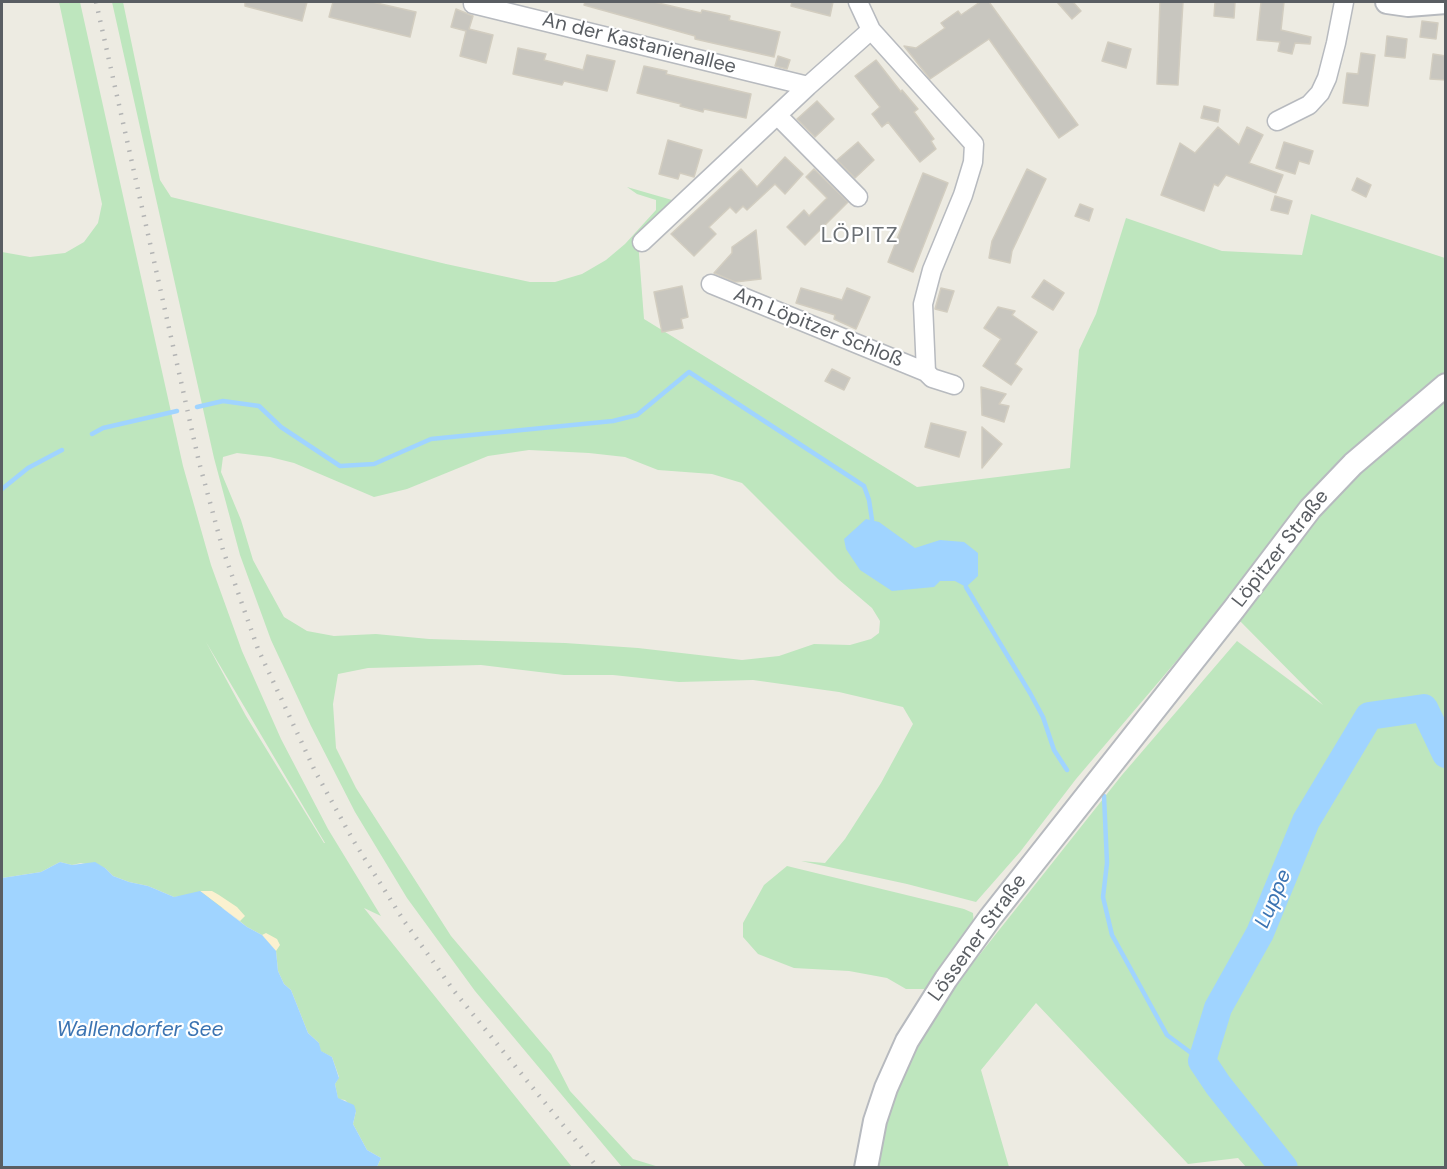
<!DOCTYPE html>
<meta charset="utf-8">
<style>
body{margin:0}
#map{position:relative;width:1447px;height:1169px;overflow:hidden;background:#edebe2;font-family:"DM Sans",sans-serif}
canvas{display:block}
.frame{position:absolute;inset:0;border:3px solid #5a5e63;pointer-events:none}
</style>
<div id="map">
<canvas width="1447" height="1169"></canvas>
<div class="frame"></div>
</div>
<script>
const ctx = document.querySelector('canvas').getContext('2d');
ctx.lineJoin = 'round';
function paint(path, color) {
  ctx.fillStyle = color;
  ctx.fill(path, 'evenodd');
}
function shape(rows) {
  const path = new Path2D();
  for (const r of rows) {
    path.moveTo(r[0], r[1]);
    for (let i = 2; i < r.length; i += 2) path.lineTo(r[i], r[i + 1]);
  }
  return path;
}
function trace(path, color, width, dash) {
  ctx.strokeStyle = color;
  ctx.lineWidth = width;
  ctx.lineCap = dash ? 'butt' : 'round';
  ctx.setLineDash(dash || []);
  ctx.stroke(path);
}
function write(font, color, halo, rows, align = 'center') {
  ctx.font = font + ' "DM Sans",sans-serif';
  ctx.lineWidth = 4.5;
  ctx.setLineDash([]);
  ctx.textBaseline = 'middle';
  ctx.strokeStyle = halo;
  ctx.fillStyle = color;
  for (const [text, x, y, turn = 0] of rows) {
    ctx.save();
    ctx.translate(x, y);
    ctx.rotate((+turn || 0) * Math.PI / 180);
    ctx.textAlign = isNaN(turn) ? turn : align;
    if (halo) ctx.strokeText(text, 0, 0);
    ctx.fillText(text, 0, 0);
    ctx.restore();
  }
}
paint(shape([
 [59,2,80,2,183,466,211,565,242,651,281,739,328,829,381,916,364,908,572,1167,377,1167,381,1158,367,1150,353,1124,356,1111,345,1100,338,1099,335,1084,339,1077,332,1057,320,1051,319,1043,308,1033,291,990,284,984,278,971,276,951,262,935,247,927,225,909,185,896,174,897,148,886,129,882,113,876,105,868,81,863,72,865,60,862,41,872,2,878,2,252,30,257,65,253,84,242,98,223,102,204],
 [206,642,325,843,324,843,246,716],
 [112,2,123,2,160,180,171,197,446,264,530,282,555,282,582,274,606,260,625,244,656,210,656,200,637,194,627,187,679,202,638,241,644,319,917,487,1070,468,1079,350,1096,314,1126,218,1222,251,1302,255,1311,214,1445,258,1445,378,1230,598,1076,779,1020,852,976,902,907,884,801,861,825,863,845,839,881,783,913,724,903,707,839,692,753,680,679,682,613,675,564,675,481,665,368,668,338,674,333,704,336,748,356,788,451,936,551,1054,570,1091,633,1159,659,1167,622,1167,475,991,407,898,355,812,311,726,271,640,240,555,214,458],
 [529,450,589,453,625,457,658,470,712,474,742,483,838,579,872,608,880,621,879,633,871,639,850,645,814,644,779,656,742,660,638,648,565,643,429,639,376,634,334,636,307,631,284,617,253,560,241,520,221,472,223,457,237,453,270,457,294,463,374,497,407,489,488,456],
 [1445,391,1445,1167,1246,1167,1238,1158,1188,1164,1036,1003,981,1070,1009,1167,873,1168,886,1114,911,1055,950,992,1122,775,1237,641,1323,705,1236,617,1333,491],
 [787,866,964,909,973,913,974,927,923,1000,924,989,906,989,887,978,849,971,794,968,758,954,743,937,743,923,764,885]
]), '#bee6be');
paint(shape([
 [200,891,212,891,219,895,237,907,245,916,240,921],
 [266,933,277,939,280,945,276,951,262,935]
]), '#fbf1d0');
paint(shape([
 [866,519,879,522,915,548,940,540,964,542,978,553,978,576,966,587,955,581,940,581,934,587,892,591,860,570,846,549,844,539],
 [60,862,72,865,95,862,105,868,113,876,129,882,148,886,174,897,200,891,247,927,262,935,276,951,278,971,284,984,291,990,308,1033,319,1043,321,1051,332,1057,339,1078,335,1084,338,1098,354,1105,356,1111,353,1124,367,1150,381,1158,377,1167,2,1167,2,878,41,872]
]), '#a0d4ff');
trace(shape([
 [197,407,223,401,259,406,281,427,340,466,374,464,431,439,613,421,637,415,689,372,864,486,869,500,872,520],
 [92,434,103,428,177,411],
 [2,489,28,468,62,450],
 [966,587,1030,693,1043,717,1054,750,1067,770],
 [1104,796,1107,863,1103,897,1112,935,1167,1035,1202,1061]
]), '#a0d4ff', 4.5);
trace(shape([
 [1284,1168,1218,1085,1202,1061,1218,1008,1260,933,1306,821,1369,716,1424,708,1446,754]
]), '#a0d4ff', 28);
const building = shape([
 [245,2,307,2,302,21,245,6,245,2],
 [333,2,372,2,416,12,410,37,329,17,333,2],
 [585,2,654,2,701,13,702,10,730,16,729,20,780,32,774,57,695,39,695,36,584,5,585,2],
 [792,2,833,2,830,16,791,6,792,2],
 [980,2,989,2,1078,125,1059,138,989,39,930,79,904,46,916,48,945,28,941,23,958,11,961,15,980,2],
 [1057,2,1073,2,1081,11,1072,19,1057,2],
 [1160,2,1183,2,1178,85,1157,84,1160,2],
 [1215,2,1235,2,1234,18,1214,16,1215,2],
 [1261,2,1284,2,1281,30,1311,37,1310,44,1295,43,1292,54,1278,51,1280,42,1257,40,1261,2],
 [456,9,473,16,469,29,493,35,486,63,460,56,466,31,451,27,456,9],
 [1422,21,1438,23,1436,39,1420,37,1422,21],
 [1387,36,1407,39,1405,58,1385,56,1387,36],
 [1108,42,1131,49,1126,68,1102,61,1108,42],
 [518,48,546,54,544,60,583,70,587,55,615,61,607,91,564,81,562,85,513,74,518,48],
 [1361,53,1375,55,1368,106,1343,103,1347,73,1358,74,1361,53],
 [1433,54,1446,56,1446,80,1430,79,1433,54],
 [778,56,790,60,787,69,775,66,778,56],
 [876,60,901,92,902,90,918,109,914,112,934,139,931,141,936,149,920,162,888,122,882,127,872,114,880,107,855,76,876,60],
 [644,66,667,71,666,74,751,94,746,118,704,109,703,112,680,106,681,104,637,93,644,66],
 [817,101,834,119,815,137,797,119,817,101],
 [1204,106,1220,110,1218,122,1201,118,1204,106],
 [1218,127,1239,145,1247,127,1263,135,1249,163,1283,175,1276,193,1226,175,1218,186,1214,184,1204,211,1161,195,1180,143,1195,153,1218,127],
 [668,140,702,150,694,177,680,173,678,179,659,174,668,140],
 [858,142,874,160,855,178,837,160,858,142],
 [1284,142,1313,151,1309,164,1299,161,1295,174,1276,168,1284,142],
 [785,157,803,174,785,194,775,184,747,210,743,206,736,213,730,207,709,227,716,234,694,256,671,234,741,169,757,187,785,157],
 [814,169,848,202,805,245,787,227,804,210,809,216,827,198,806,177,814,169],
 [1027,169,1046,179,1012,251,1010,263,989,258,992,241,1027,169],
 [923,173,948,183,913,272,888,262,923,173],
 [1357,178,1371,185,1366,197,1352,190,1357,178],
 [1275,196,1292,201,1288,214,1271,210,1275,196],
 [1080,204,1093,209,1089,221,1075,216,1080,204],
 [756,230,761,279,735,282,714,273,732,253,732,247,756,230],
 [1044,280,1064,293,1053,310,1032,297,1044,280],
 [682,286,688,317,681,319,683,328,662,332,654,292,682,286],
 [801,288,842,300,847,288,870,297,856,329,834,319,835,315,796,303,801,288],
 [941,288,954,291,947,312,935,309,941,288],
 [998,307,1015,311,1012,315,1037,332,1015,364,1022,369,1011,385,983,366,1001,339,984,328,998,307],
 [832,369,850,378,844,390,825,381,832,369],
 [981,387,1006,394,999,404,1009,406,1004,422,982,415,981,387],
 [931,423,966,432,959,457,925,447,931,423],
 [982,427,1002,444,982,468,982,427]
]);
paint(building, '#c8c6bf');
trace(building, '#d2cdc0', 1.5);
const minor = shape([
 [473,2,473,4,808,86],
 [778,116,858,197],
 [1277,121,1309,105,1320,93,1327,78,1336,43,1344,2],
 [642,242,808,86,871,30],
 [711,284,926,372,923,304,932,270,963,195,973,162,974,144,871,30,858,2],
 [926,372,932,378,954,385]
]);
const tertiary = shape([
 [1387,2,1408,5,1446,2],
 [866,1168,875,1121,886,1088,907,1041,946,979,990,918,1234,609,1310,509,1353,464,1446,385]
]);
trace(minor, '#b7babf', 21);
trace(tertiary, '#b7babf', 26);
trace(minor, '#fff', 18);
trace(tertiary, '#fff', 22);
trace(shape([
 [96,2,199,462,223,550,258,649,315,771,353,840,404,921,454,991,598,1168]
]), '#b3b4b4', 4.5, [1.5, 8]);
write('20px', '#5a5e63', '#fff', [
 ["An der Kastanienallee",639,44,14],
 ["Am Löpitzer Schloß",818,328,22],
 ["Löpitzer Straße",1281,549,-52],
 ["Lössener Straße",978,938,-54]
]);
write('italic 21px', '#3c74b2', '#fff', [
 ["Luppe",1274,899,-67],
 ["Wallendorfer See",140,1030]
]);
ctx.letterSpacing = '1.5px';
write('22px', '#6b7075', '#fff', [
 ["LÖPITZ",860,236]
]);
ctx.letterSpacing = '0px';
</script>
